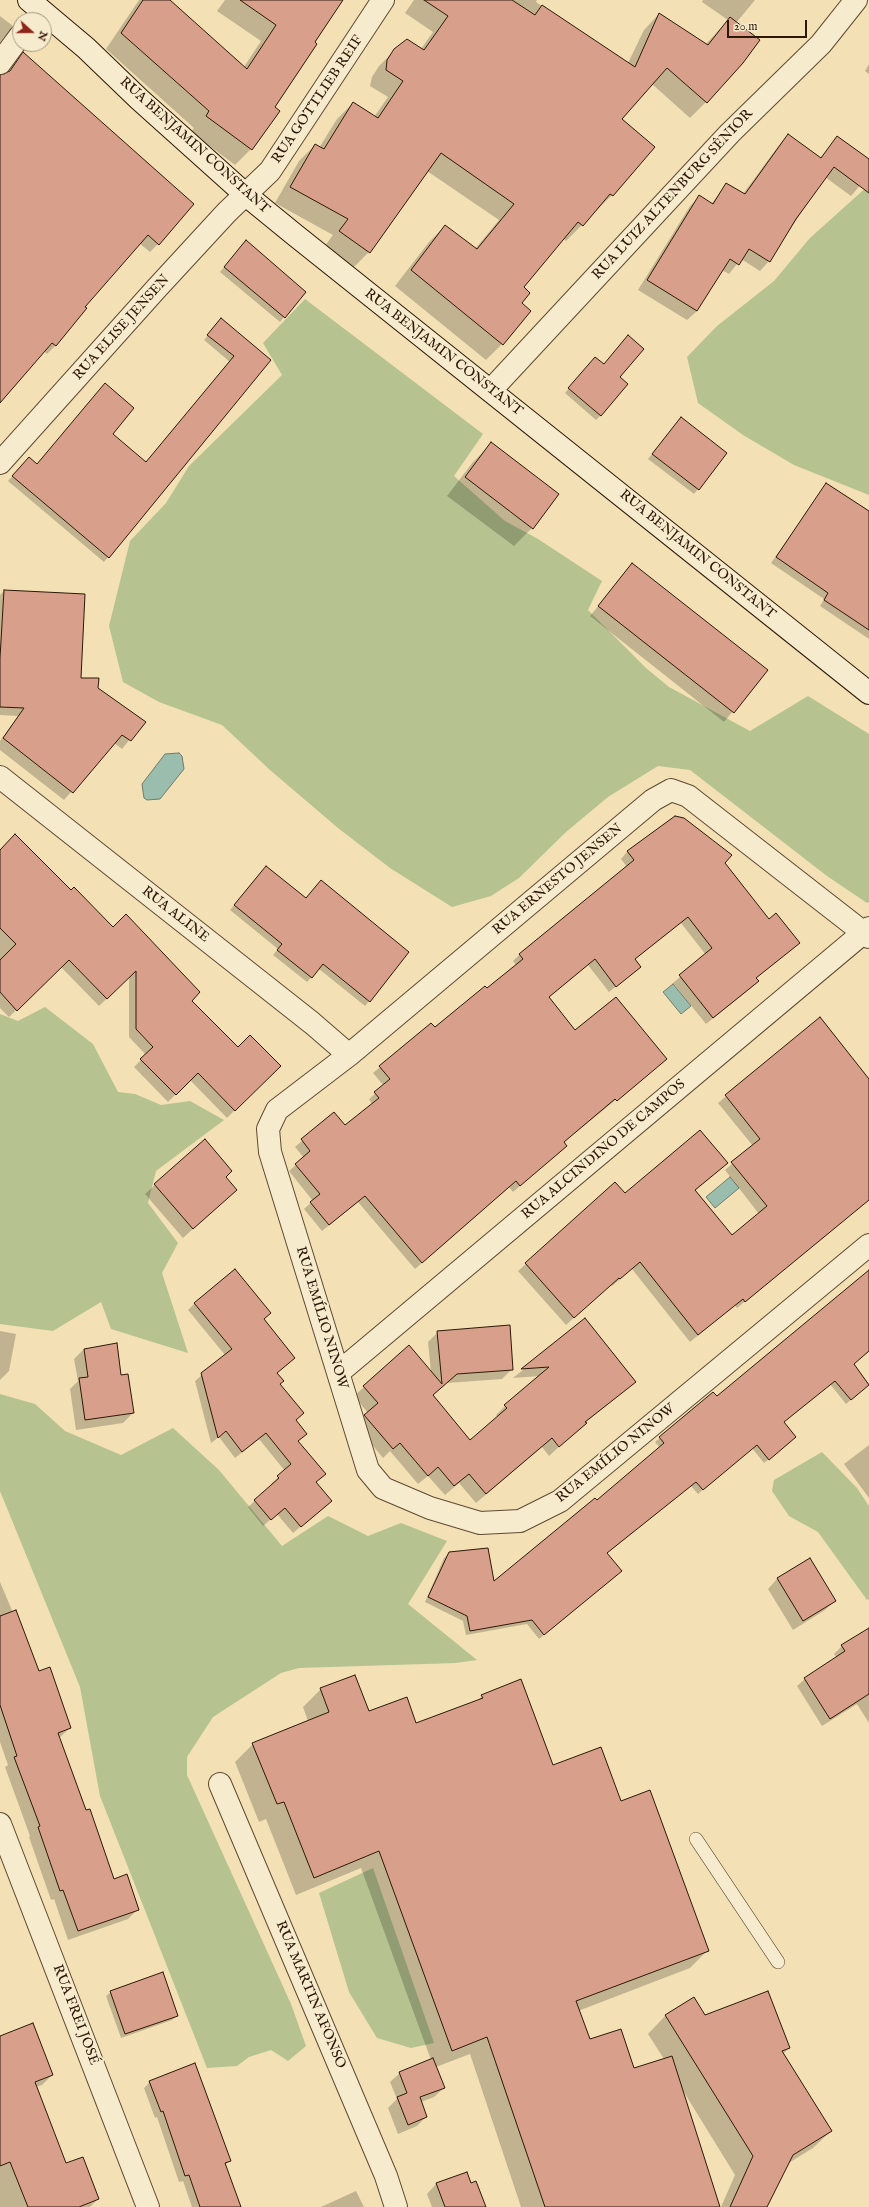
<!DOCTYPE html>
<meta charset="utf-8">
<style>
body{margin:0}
#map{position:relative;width:869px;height:2207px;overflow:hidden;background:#f3e0b4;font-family:"IM FELL English",serif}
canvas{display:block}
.north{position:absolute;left:12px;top:12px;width:40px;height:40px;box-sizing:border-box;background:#f7ebce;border:1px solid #a6977f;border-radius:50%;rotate:111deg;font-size:11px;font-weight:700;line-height:16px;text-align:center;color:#2d1808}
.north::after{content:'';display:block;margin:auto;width:14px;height:18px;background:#8f2418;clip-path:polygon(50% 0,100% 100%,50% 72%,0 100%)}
.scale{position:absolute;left:727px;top:20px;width:80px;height:18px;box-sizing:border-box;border:2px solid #2d1808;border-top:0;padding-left:5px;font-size:12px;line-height:14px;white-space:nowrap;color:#2d1808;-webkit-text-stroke:3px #f7ebce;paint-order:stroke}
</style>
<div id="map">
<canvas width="869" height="2207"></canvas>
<div class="north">N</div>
<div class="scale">20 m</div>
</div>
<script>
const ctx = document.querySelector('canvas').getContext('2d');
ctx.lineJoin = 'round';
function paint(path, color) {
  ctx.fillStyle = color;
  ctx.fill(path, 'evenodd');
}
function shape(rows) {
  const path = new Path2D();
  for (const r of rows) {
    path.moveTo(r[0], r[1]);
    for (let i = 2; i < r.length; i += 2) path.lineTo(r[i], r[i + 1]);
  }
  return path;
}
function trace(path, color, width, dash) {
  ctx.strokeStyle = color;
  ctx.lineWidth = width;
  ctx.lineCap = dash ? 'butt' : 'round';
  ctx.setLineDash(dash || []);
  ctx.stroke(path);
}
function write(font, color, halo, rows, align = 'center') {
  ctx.font = font + ' "IM FELL English",serif';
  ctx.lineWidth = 3.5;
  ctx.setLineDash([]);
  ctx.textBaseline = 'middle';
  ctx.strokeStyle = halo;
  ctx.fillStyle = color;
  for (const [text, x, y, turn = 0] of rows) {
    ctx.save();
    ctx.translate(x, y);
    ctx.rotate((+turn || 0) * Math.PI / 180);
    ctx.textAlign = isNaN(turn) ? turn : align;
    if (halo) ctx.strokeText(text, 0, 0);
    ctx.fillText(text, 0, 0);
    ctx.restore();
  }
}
paint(shape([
 [869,185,869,495,794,465,743,435,698,403,687,357,717,326,774,281,810,238],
 [305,299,483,434,454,476,505,521,538,539,602,581,588,610,646,668,669,687,750,731,808,696,869,734,869,902,867,903,827,876,690,770,658,766,608,797,566,832,519,878,491,896,452,907,390,868,338,828,270,770,222,725,159,702,123,682,109,626,130,541,166,503,189,466,282,375,263,343],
 [45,1007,93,1044,118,1092,135,1094,161,1105,190,1101,224,1120,156,1171,148,1203,178,1243,162,1273,188,1353,111,1329,101,1302,53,1331,0,1324,0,1014,18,1021],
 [0,1394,35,1404,65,1431,121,1455,173,1428,219,1470,282,1546,328,1516,368,1536,401,1523,447,1541,408,1604,477,1660,456,1663,299,1668,281,1673,213,1717,187,1757,187,1775,291,2004,306,2046,288,2061,271,2050,249,2057,237,2066,207,2068,100,1796,80,1687,0,1491],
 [822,1452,857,1488,869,1506,869,1599,867,1600,818,1532,789,1516,772,1491,774,1480],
 [373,1868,434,2043,411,2048,377,2038,349,1992,319,1893]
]), '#b6c390');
const water = shape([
 [179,753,182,756,184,769,160,799,147,800,144,798,142,784,165,754,179,753],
 [673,984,691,1006,681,1014,663,992,673,984],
 [730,1177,739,1188,715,1208,706,1197,730,1177]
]);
paint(water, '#9bbdad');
trace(water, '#6f7b6b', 1);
paint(shape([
 [139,0,168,0,244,67,261,41,217,11,225,0,342,0,274,107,251,149,235,165,191,132,194,128,106,49],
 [414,0,537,0,536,2,628,63,644,30,659,14,705,45,728,20,702,2,703,0,755,0,736,23,706,102,690,118,652,84,621,119,612,195,566,241,563,238,522,287,520,304,502,344,486,360,395,286,429,242,445,226,475,249,499,220,427,171,369,252,353,268,324,247,333,235,275,203,299,161,315,145,319,148,337,119,353,103,374,117,388,97,370,86,372,77,379,66,395,50,421,49,433,32,405,13],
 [0,16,13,26,0,42],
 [24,54,158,244,150,252,139,243,84,307,56,345,47,354,44,351,0,401,0,83],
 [869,64,869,74,865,71],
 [789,136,820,158,838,138,869,160,869,175,851,196,825,177,769,261,760,271,741,259,729,274,722,270,697,311,687,320,638,290,690,206,700,196,711,204,727,184,743,194,779,145],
 [242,246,284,317,280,322,220,272],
 [217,324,270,360,104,562,8,481,24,463,37,465,105,384,111,434,146,463,230,362,204,340],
 [590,363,618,378,601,415,596,420,565,393],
 [681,418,698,489,694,494,648,459],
 [491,444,532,528,514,546,447,496,473,462],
 [827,484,869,513,869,639,820,606,824,599,771,563],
 [633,564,767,670,724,722,590,616],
 [4,591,80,679,97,688,144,722,122,749,114,743,64,800,0,750,0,741,18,716,0,715,0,595],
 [676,817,724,863,769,920,798,943,755,979,758,981,751,988,706,1024,673,983,706,955,681,923,634,960,633,973,609,992,588,965,548,998,575,1031,666,1059,563,1143,559,1152,513,1192,509,1187,415,1269,358,1202,322,1231,304,1209,313,1201,289,1171,304,1158,295,1147,334,1113,345,1126,372,1104,369,1099,384,1086,373,1073,380,1067,435,1029,516,965,513,961,520,954,627,867,621,859,627,852],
 [0,851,71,892,191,1001,238,1048,279,1066,227,1118,190,1080,168,1102,134,1067,146,1055,129,1037,129,977,99,1006,61,967,9,1017,0,1008],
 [266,867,369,1001,365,1006,319,969,307,982,273,955,278,949,230,910],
 [820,1018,869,1080,869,1199,737,1308,735,1305,690,1342,632,1269,612,1286,611,1284,566,1325,518,1271,615,1184,625,1195,719,1170,695,1191,731,1236,759,1214,725,1170,753,1146,718,1103],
 [224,1177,236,1190,183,1238,145,1194,155,1185],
 [869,1288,869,1351,853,1364,869,1384,846,1404,830,1384,783,1422,791,1441,764,1463,752,1448,698,1494,691,1486,606,1554,616,1576,539,1639,527,1624,466,1635,463,1621,425,1602,444,1558,449,1553,493,1583,597,1502,660,1448,655,1442,660,1438],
 [195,1303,263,1320,294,1358,276,1373,295,1420,306,1434,298,1441,325,1474,315,1483,324,1507,293,1533,277,1514,263,1526,248,1507,273,1485,271,1484,285,1471,259,1439,235,1458,219,1437,211,1443,195,1381,225,1355,188,1310],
 [585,1319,635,1382,585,1423,549,1456,542,1447,476,1503,459,1483,445,1495,428,1476,418,1484,390,1451,383,1458,356,1425,368,1413,354,1396,409,1347,431,1372,428,1342,438,1332,512,1369,502,1379,447,1383,432,1396,470,1441,498,1417,496,1415,505,1406,540,1376,513,1378],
 [0,1331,16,1334,9,1371,0,1380],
 [116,1345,120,1376,133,1413,123,1423,76,1430,70,1389,78,1381,74,1359,84,1349],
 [869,1445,869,1498,844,1464],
 [809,1559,835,1601,825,1610,793,1630,768,1589,777,1579],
 [0,1582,38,1672,70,1728,59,1738,113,1880,137,1910,128,1919,68,1940,54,1899,51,1900,29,1837,30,1836,5,1767,8,1765,0,1742],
 [869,1629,869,1723,857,1704,822,1726,797,1686,805,1679,837,1658,834,1654,842,1646],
 [321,1689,368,1712,416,1724,476,1702,482,1696,552,1767,620,1802,708,1950,690,1968,578,2011,589,2041,633,2070,664,2059,648,2034,665,2016,694,1998,705,2017,789,2048,783,2054,831,2131,813,2148,787,2164,766,2207,721,2207,735,2175,682,2089,718,2207,521,2207,470,2054,436,2067,444,2088,434,2097,421,2102,426,2117,417,2126,398,2134,388,2108,397,2099,390,2082,400,2073,431,2060,361,1868,296,1895,266,1819,259,1822,235,1762,253,1744,308,1721,303,1707],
 [111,1992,177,2016,172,2020,121,2038,106,1996],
 [0,2037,52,2075,42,2085,36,2087,65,2164,98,2199,90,2207,0,2207],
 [150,2082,230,2160,225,2165,240,2207,192,2207,183,2181,179,2182,157,2117,155,2118,144,2088],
 [466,2173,471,2184,485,2207,432,2207,427,2194,436,2184],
 [356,2191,364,2207,321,2207]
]), '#0003');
const building = shape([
 [143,0,170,0,247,69,276,25,240,0,343,0,315,42,317,44,275,107,280,111,252,150,206,116,209,111,121,33,143,0],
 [424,0,512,0,535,15,542,5,635,67,659,13,708,45,730,17,760,40,743,63,707,103,667,68,622,119,655,147,613,196,610,194,583,226,578,222,524,287,530,293,522,303,531,311,503,345,411,270,445,225,477,249,514,204,441,153,370,253,339,231,348,219,290,187,315,144,324,149,353,102,378,118,403,81,386,70,387,60,394,49,407,39,424,50,448,16,424,0],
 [23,52,194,204,159,245,148,235,85,307,87,308,56,346,52,343,0,403,0,75,10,71,23,52],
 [788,134,821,158,837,136,869,159,869,193,834,167,796,219,770,262,749,249,739,265,730,259,697,311,647,280,699,195,713,204,726,183,745,194,788,134],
 [246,240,306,292,285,318,224,267,246,240],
 [221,318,271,360,109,558,12,476,29,457,37,464,105,383,134,408,113,434,146,462,234,356,207,335,221,318],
 [628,335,644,349,620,377,628,384,601,416,568,388,595,357,604,364,628,335],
 [681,417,727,453,699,490,652,454,681,417],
 [491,442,559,494,533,529,465,477,491,442],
 [826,483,869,511,869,630,824,600,828,593,776,557,826,483],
 [632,563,768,670,734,713,598,606,632,563],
 [4,590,85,594,81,678,99,678,98,688,146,722,131,741,122,735,73,793,3,738,24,708,0,707,0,658,4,590],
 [675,816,684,818,732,855,725,863,769,919,776,913,800,943,756,978,759,981,713,1018,679,975,712,948,688,917,635,959,641,967,616,987,595,959,549,997,575,1030,616,997,667,1059,617,1101,615,1099,564,1142,567,1146,520,1186,516,1181,422,1263,365,1196,329,1225,310,1202,320,1194,295,1164,310,1151,301,1139,334,1112,345,1125,379,1098,374,1092,390,1079,379,1066,431,1023,435,1027,485,986,487,988,523,959,519,954,634,860,627,851,675,816],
 [15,834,71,890,74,887,113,927,126,914,200,992,192,1001,238,1047,250,1035,281,1066,235,1111,198,1073,176,1095,140,1059,153,1047,136,1029,136,971,107,999,69,960,17,1011,0,992,0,960,16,944,0,928,0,850,15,834],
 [266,866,306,898,321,880,409,952,370,1002,323,964,312,978,277,950,282,944,234,905,266,866],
 [820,1017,869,1079,869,1200,745,1302,743,1299,698,1335,640,1262,620,1279,619,1278,574,1318,525,1263,615,1182,625,1193,700,1130,728,1163,695,1190,732,1235,767,1206,731,1162,760,1139,725,1095,820,1017],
 [205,1139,232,1171,226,1177,237,1190,193,1229,154,1184,205,1139],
 [235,1269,271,1313,264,1319,295,1358,277,1373,284,1381,280,1384,304,1413,296,1420,307,1434,298,1441,326,1474,316,1482,332,1501,301,1527,285,1508,271,1520,254,1500,279,1478,277,1476,291,1464,266,1433,242,1452,226,1431,218,1438,201,1373,232,1349,194,1303,235,1269],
 [869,1270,869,1351,854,1364,869,1385,851,1400,835,1381,784,1422,796,1437,769,1460,757,1445,703,1490,696,1482,607,1553,622,1571,544,1635,532,1620,470,1631,467,1616,428,1597,449,1552,488,1548,494,1581,595,1498,597,1500,664,1443,659,1437,713,1392,717,1396,869,1270],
 [585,1318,636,1382,585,1422,587,1423,559,1447,552,1438,486,1494,469,1474,454,1486,438,1467,428,1476,400,1443,393,1449,364,1415,378,1403,363,1386,409,1345,442,1384,437,1331,510,1325,513,1370,457,1374,433,1395,470,1440,507,1408,504,1405,549,1367,521,1369,585,1318],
 [117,1343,121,1375,128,1374,134,1413,85,1420,79,1378,88,1377,84,1349,117,1343],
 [810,1558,836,1601,803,1621,777,1578,810,1558],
 [16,1610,39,1671,50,1667,71,1728,58,1733,86,1810,90,1809,114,1879,127,1874,139,1910,78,1931,63,1890,60,1891,38,1827,40,1826,14,1757,17,1756,0,1705,0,1616,16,1610],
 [869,1628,869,1694,830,1719,804,1678,845,1651,841,1645,869,1628],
 [355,1675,369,1711,407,1697,416,1723,483,1698,481,1695,521,1679,553,1765,601,1747,621,1801,650,1790,709,1951,576,2001,590,2039,621,2029,634,2068,672,2056,720,2207,545,2207,487,2037,452,2051,379,1851,314,1878,284,1802,277,1804,252,1743,329,1712,320,1688,355,1675],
 [163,1972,178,2016,125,2034,110,1991,163,1972],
 [768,1991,790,2048,782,2051,832,2131,793,2155,767,2207,730,2207,753,2156,665,2015,694,1997,705,2015,768,1991],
 [33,2023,53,2075,35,2082,66,2163,83,2157,99,2199,79,2207,28,2207,10,2162,0,2166,0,2036,33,2023],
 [433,2058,445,2088,420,2097,427,2117,408,2125,397,2097,407,2093,399,2072,433,2058],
 [195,2063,231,2161,225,2163,241,2207,200,2207,189,2175,185,2176,163,2111,161,2112,149,2081,195,2063],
 [467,2172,471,2183,476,2181,486,2207,445,2207,436,2183,467,2172]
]);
paint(building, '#d89f8a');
trace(building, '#2d1808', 1);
const service = shape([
 [696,1839,778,1962]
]);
const minor = shape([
 [0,63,20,36],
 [491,390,730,133,821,44,856,0],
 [0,463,156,289,227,212,270,171,383,0],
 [0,777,312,1023,349,1055],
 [869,937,688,796,671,790,653,800,349,1055,277,1110,268,1129,270,1152,368,1470,383,1488,430,1508,480,1523,520,1521,560,1501,869,1245],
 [338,1373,869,928],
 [220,1784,386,2176,396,2207]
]);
const tertiary = shape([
 [0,1824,148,2207]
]);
const secondary = shape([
 [29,0,86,48,139,99,246,195,295,235,869,693]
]);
trace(service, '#5e4a33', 14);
trace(minor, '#5e4a33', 24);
trace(tertiary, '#5e4a33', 24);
trace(secondary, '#2d1808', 24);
trace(service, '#f7ebce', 13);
trace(minor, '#f7ebce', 22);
trace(tertiary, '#f7ebce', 22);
trace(secondary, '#f7ebce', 22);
write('14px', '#2d1808', '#f7ebce', [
 ["RUA GOTTLIEB REIF",318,100,-56],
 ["RUA BENJAMIN CONSTANT",194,146,42],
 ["RUA LUIZ ALTENBURG SÊNIOR",673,195,-47],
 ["RUA ELISE JENSEN",122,328,-48],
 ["RUA BENJAMIN CONSTANT",443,353,38],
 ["RUA BENJAMIN CONSTANT",697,555,39],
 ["RUA ERNESTO JENSEN",558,880,-40],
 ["RUA ALINE",175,915,38],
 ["RUA ALCINDINO DE CAMPOS",604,1150,-40],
 ["RUA EMÍLIO NINOW",321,1318,73],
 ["RUA EMÍLIO NINOW",616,1454,-39],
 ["RUA MARTIN AFONSO",310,1995,67],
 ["RUA FREI JOSÉ",75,2015,69]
]);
</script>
